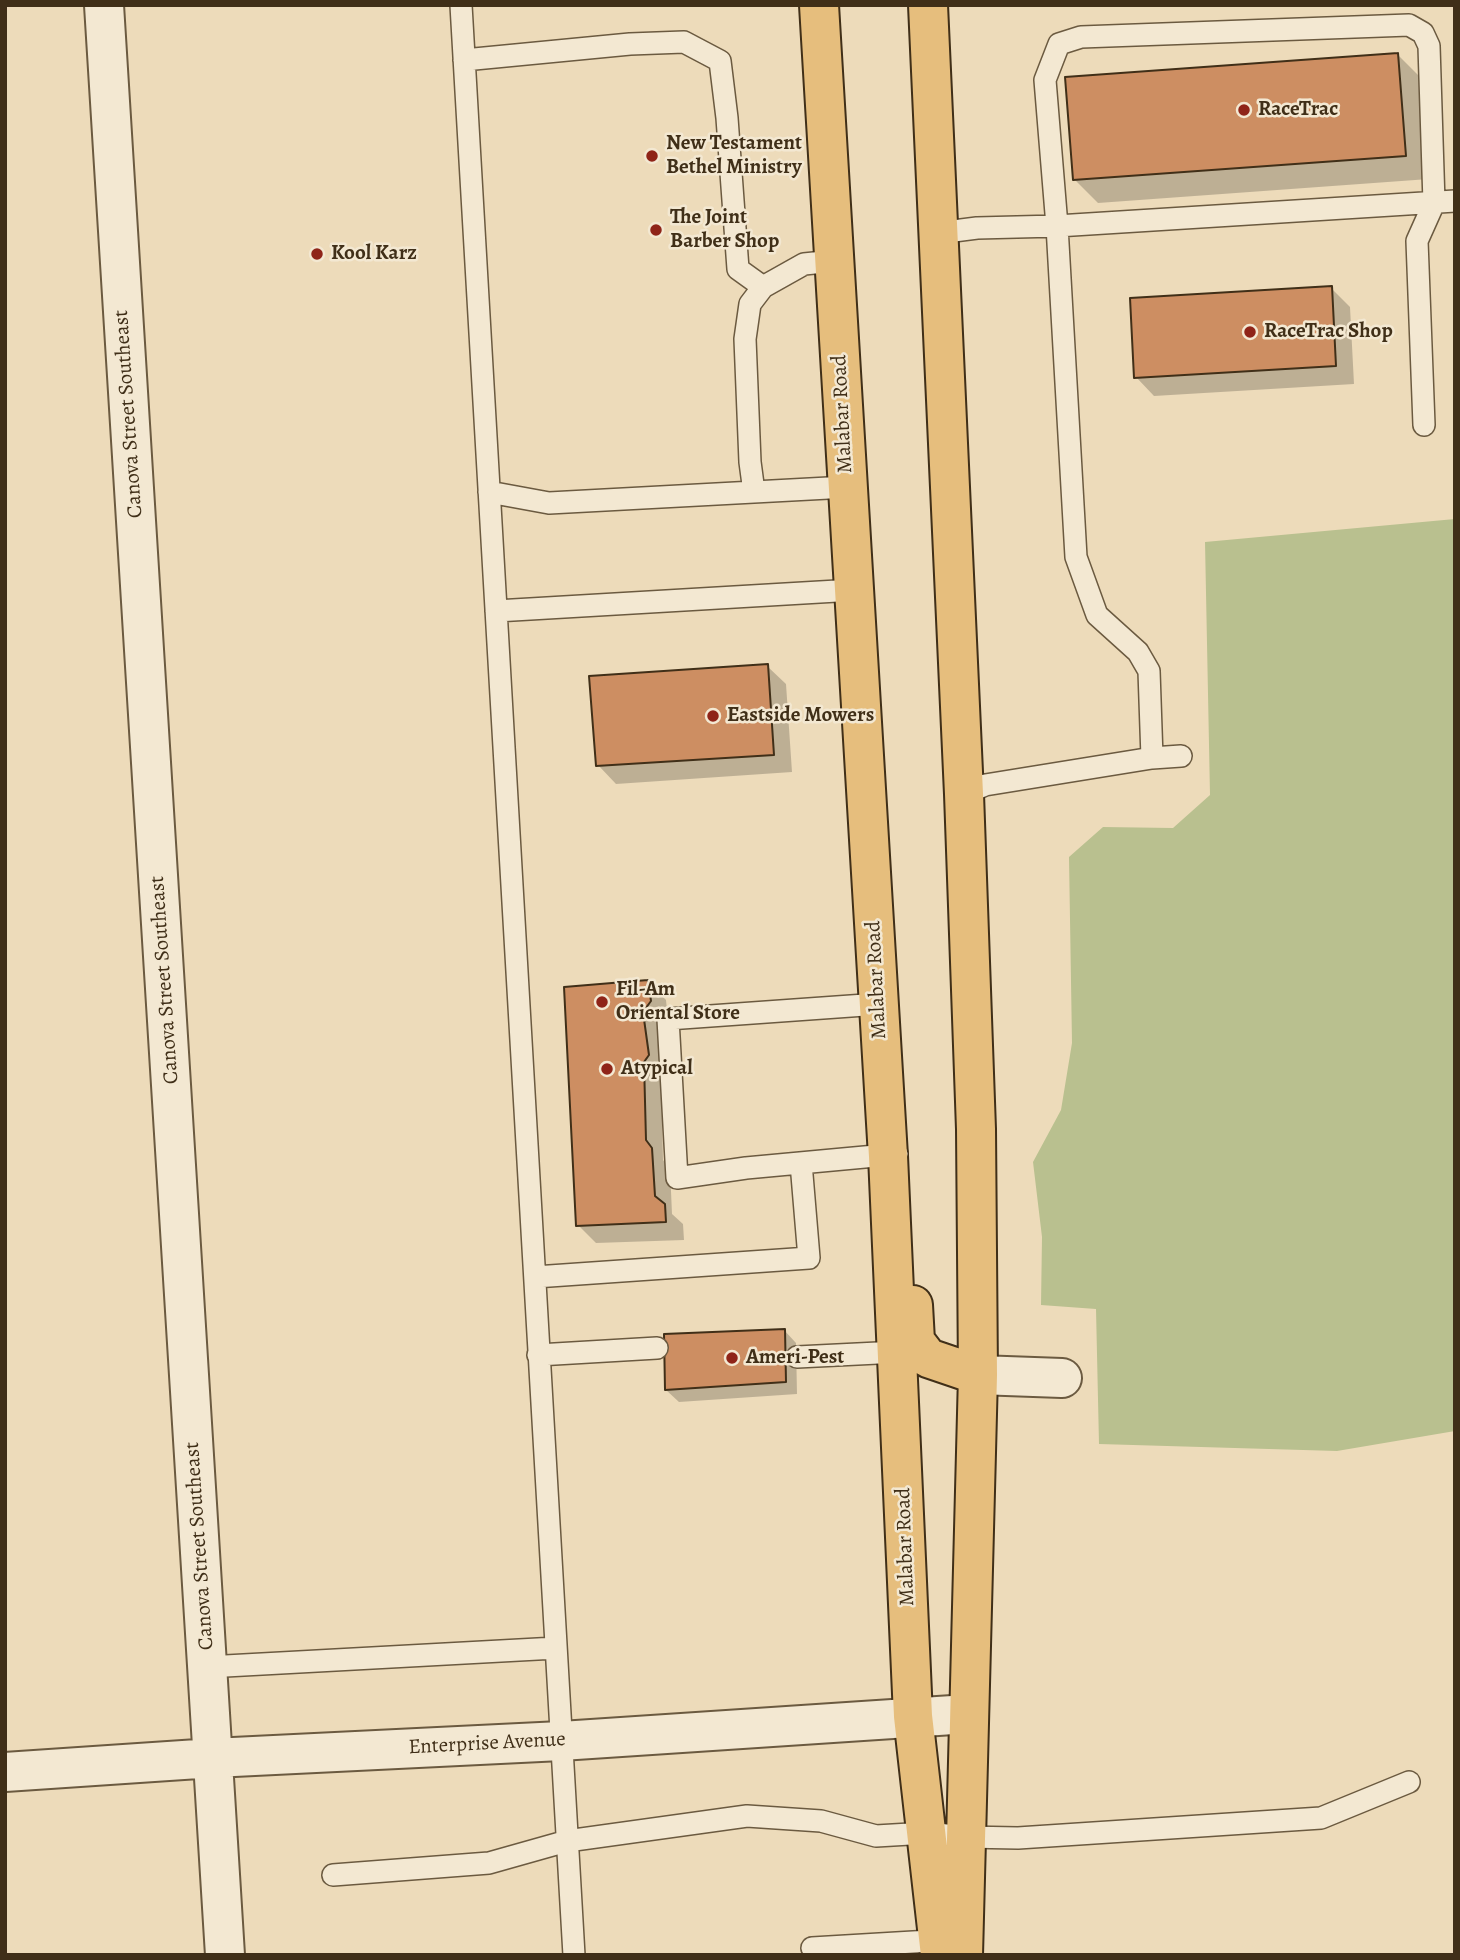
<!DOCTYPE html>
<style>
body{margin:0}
#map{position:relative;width:1460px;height:1960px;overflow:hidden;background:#eddbba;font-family:Alegreya,serif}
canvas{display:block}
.frame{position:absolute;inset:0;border:7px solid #402f18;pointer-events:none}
</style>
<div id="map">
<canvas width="1460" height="1960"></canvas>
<div class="frame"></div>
</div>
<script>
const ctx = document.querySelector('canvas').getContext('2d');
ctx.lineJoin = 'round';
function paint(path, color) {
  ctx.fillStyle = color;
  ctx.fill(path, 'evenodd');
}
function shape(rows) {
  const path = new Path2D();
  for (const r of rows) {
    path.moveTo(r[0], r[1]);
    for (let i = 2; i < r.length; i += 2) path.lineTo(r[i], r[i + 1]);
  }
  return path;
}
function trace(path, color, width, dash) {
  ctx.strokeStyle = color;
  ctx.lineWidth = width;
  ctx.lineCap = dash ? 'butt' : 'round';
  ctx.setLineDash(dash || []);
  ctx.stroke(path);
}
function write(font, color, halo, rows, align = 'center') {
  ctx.font = font + ' Alegreya,serif';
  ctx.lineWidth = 5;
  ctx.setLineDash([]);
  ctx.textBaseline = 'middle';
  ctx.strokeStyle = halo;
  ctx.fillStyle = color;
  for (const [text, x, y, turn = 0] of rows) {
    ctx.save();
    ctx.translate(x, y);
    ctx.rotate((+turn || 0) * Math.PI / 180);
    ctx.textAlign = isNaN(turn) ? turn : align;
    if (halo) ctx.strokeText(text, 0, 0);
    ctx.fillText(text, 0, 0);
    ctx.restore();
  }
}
paint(shape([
 [1455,519,1455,1431,1337,1451,1099,1444,1096,1309,1041,1305,1042,1237,1033,1162,1061,1110,1072,1043,1069,857,1103,827,1173,828,1210,795,1205,542]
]), '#b9c08f');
paint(shape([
 [1398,55,1422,79,1429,179,1098,203,1074,179],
 [1331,288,1350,307,1354,384,1154,396,1136,377],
 [767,666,786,684,792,772,616,784,598,765],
 [648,982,666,1000,668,1020,661,1081,663,1160,670,1168,672,1214,683,1224,684,1240,596,1243,578,1225],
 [784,1330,796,1343,797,1394,679,1402,666,1390]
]), '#0003');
const building = shape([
 [1398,53,1406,156,1073,180,1065,77,1398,53],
 [1332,286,1336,366,1134,378,1130,298,1332,286],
 [768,664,774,755,596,766,589,676,768,664],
 [648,980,651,1001,643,1012,649,1055,644,1062,646,1140,652,1148,655,1196,665,1204,666,1222,576,1226,564,987,648,980],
 [785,1329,786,1382,665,1390,664,1334,785,1329]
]);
paint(building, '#cd8e62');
trace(building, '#402f18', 2);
const lane = shape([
 [461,5,574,1955],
 [464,60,630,44,684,42,720,61,727,118,738,269,763,287,804,264,834,261],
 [938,233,977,228,1057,226,1455,201],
 [489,492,549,503,847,487],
 [754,492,750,462,745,339,750,304,763,287],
 [496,611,854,590],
 [1152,758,1149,671,1138,652,1097,615,1076,557,1057,226,1045,80,1059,44,1081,37,1409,25,1423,33,1429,46,1434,203,1417,241,1424,425],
 [964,794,985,785,1152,758,1181,756],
 [879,1004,668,1019,677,1178,746,1168,897,1154],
 [535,1277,809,1258,801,1163],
 [538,1355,657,1348],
 [797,1357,898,1352],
 [207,1667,556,1648],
 [333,1875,489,1863,567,1841,747,1816,821,1821,876,1836,927,1833,965,1837,1018,1838,1321,1818,1409,1782],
 [812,1948,947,1940]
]);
const street = shape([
 [104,5,225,1955],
 [978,1375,1062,1378],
 [5,1772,213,1758,561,1741,968,1714]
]);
const primary = shape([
 [819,5,888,1156,913,1716,940,1955],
 [928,5,964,794,976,1129,978,1375,963,1955],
 [913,1305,915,1341,928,1358,978,1375]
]);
trace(lane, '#6b5a40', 24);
trace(street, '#6b5a40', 42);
trace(primary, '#402f18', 42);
trace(lane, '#f3e8d2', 21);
trace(street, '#f3e8d2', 38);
trace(primary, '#e6be7d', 38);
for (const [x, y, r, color] of [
 [1244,110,7,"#8f2418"],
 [652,156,7,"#8f2418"],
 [656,230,7,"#8f2418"],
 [317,254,7,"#8f2418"],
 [1250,332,7,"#8f2418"],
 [713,716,7,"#8f2418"],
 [602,1002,7,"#8f2418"],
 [607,1069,7,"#8f2418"],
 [732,1358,7,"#8f2418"]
]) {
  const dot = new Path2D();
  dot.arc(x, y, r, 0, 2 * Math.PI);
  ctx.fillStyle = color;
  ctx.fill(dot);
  trace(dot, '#f3e8d2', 2.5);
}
write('bold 21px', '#402f18', '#f3e8d2', [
 ["RaceTrac",1258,110],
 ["New Testament",666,144],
 ["Bethel Ministry",666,168],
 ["The Joint",670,218],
 ["Barber Shop",670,242],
 ["Kool Karz",331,254],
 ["RaceTrac Shop",1264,332],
 ["Eastside Mowers",727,716],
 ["Fil-Am",616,990],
 ["Oriental Store",616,1014],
 ["Atypical",621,1069],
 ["Ameri-Pest",746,1358]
], 'left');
write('21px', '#402f18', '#f3e8d2', [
 ["Canova Street Southeast",129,414,-94],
 ["Malabar Road",843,414,-93],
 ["Canova Street Southeast",165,980,-94],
 ["Malabar Road",877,980,-93],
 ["Canova Street Southeast",200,1546,-94],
 ["Malabar Road",906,1547,-92],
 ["Enterprise Avenue",487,1744,-3]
]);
</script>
